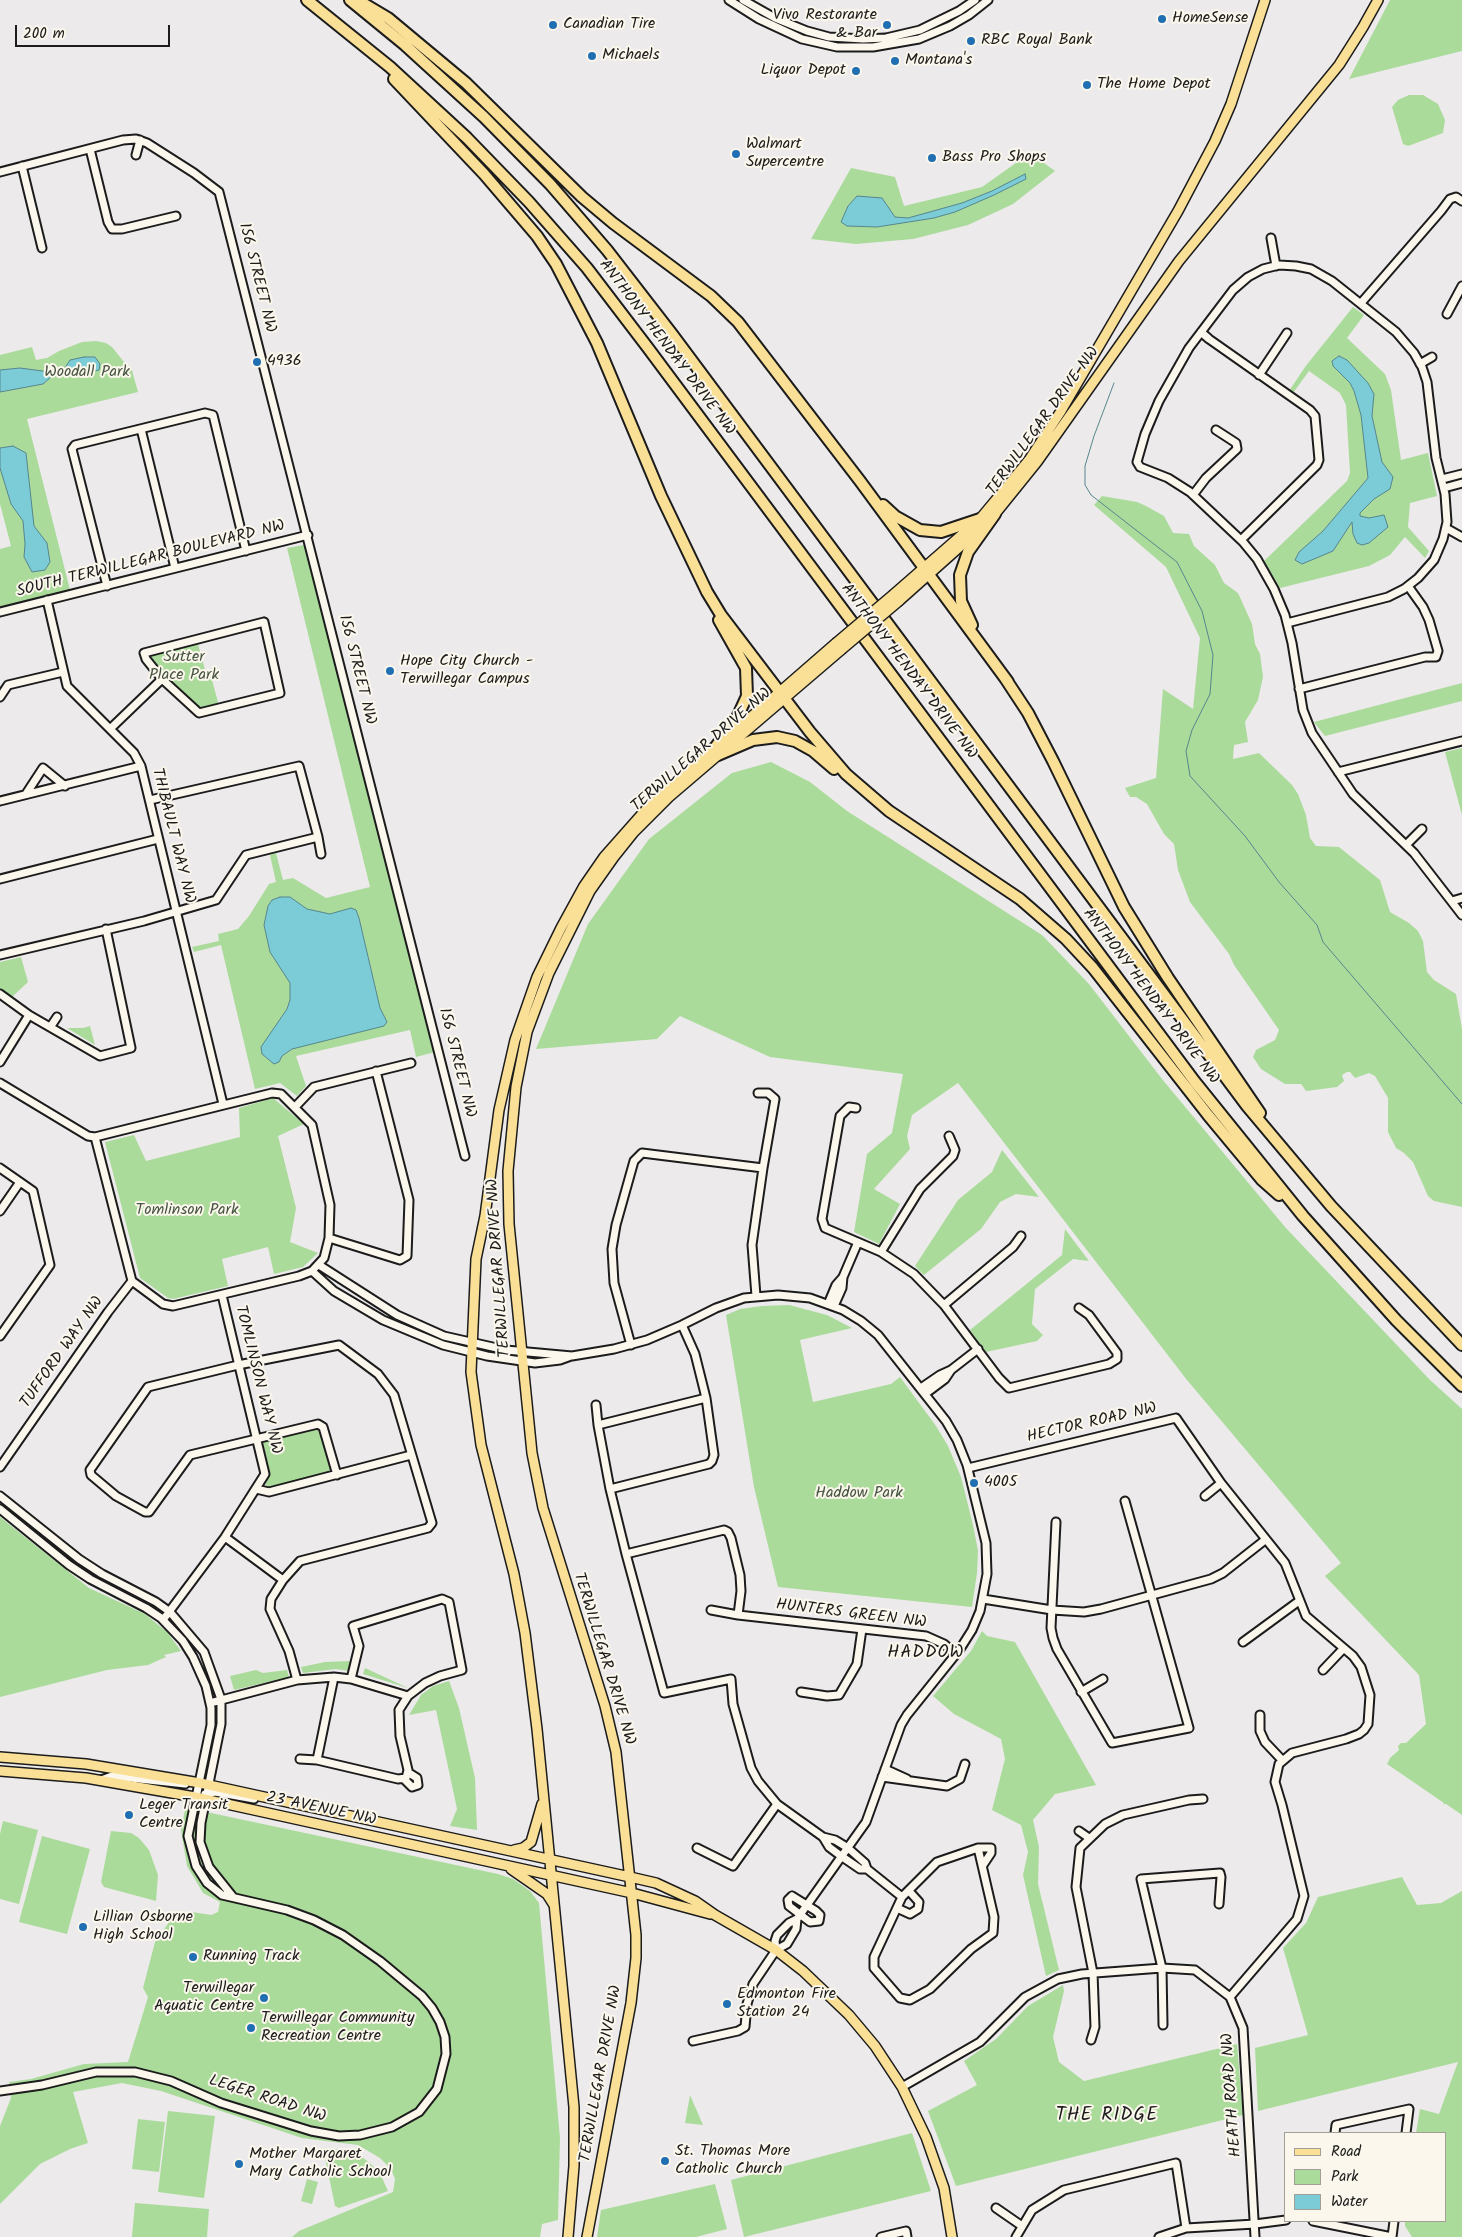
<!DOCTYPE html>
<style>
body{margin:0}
#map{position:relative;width:1462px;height:2237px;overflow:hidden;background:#eceaeb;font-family:Kalam,sans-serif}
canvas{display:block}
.legend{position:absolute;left:1284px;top:2132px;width:162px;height:90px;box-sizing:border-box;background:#fbf7ec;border:1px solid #a29f99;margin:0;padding:6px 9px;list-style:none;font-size:15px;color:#1c1c1c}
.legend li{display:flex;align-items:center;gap:10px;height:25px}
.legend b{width:25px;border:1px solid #a29f99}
.scale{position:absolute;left:15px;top:25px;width:155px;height:22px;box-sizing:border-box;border:2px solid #1c1c1c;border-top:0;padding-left:6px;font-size:15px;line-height:18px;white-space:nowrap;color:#1c1c1c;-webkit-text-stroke:4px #fbf7ec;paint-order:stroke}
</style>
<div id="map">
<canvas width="1462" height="2237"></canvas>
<ul class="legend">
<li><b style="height:6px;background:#fadf96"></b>Road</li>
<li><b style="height:14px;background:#abdb9b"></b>Park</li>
<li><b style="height:14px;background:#7cccd8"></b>Water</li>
</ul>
<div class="scale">200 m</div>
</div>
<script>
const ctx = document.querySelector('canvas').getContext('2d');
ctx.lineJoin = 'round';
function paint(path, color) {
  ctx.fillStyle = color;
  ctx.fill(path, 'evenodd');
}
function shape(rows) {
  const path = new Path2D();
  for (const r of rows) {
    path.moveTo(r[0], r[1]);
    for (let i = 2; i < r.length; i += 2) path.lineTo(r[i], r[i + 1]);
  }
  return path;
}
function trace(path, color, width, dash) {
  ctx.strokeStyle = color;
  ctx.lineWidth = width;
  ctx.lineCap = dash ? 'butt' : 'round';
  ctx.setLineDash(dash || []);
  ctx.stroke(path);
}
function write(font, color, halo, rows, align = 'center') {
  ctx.font = font + ' Kalam,sans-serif';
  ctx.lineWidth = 4;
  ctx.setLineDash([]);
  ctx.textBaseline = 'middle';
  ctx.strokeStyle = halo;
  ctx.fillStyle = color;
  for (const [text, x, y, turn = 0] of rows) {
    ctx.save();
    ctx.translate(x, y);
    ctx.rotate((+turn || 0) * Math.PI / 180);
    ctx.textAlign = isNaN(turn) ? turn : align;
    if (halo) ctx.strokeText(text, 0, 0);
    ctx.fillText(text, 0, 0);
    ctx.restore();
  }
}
paint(shape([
 [1390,0,1462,0,1462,51,1349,79],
 [1409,95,1423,95,1438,104,1445,120,1443,133,1408,146,1403,144,1392,107,1398,100],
 [1030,153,1055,171,1013,204,968,225,913,239,856,244,811,239,851,168,895,177,904,206,982,187],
 [1353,307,1364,315,1347,338,1385,374,1391,390,1401,460,1428,453,1437,496,1410,503,1408,527,1429,551,1425,558,1405,537,1390,555,1369,566,1280,588,1264,561,1347,481,1350,473,1346,405,1340,393,1309,371,1293,393,1289,391,1305,367],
 [96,341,106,343,112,347,128,367,131,367,138,392,27,419,70,590,0,607,0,549,11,546,0,504,0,355,32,347,36,360,47,358,59,351,82,342],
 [1102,496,1137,502,1146,506,1164,516,1173,533,1189,534,1194,546,1215,565,1224,583,1238,593,1252,624,1255,644,1260,654,1263,677,1258,700,1245,722,1248,742,1234,745,1233,759,1259,753,1292,785,1298,794,1306,815,1310,838,1316,846,1339,847,1380,880,1390,912,1409,923,1418,931,1423,941,1427,972,1434,980,1456,994,1462,1029,1462,1207,1434,1201,1428,1196,1413,1162,1404,1153,1396,1148,1388,1132,1388,1098,1375,1076,1369,1073,1355,1078,1350,1072,1347,1072,1342,1075,1344,1081,1337,1087,1306,1091,1301,1084,1285,1084,1261,1069,1253,1057,1256,1050,1275,1040,1279,1030,1234,965,1229,954,1190,902,1178,870,1174,844,1164,834,1147,804,1136,797,1130,797,1125,788,1156,778,1163,689,1193,709,1200,638,1166,567,1094,505],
 [304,545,435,1052,416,1057,410,1030,296,1056,306,1086,297,1096,280,1083,255,1089,221,945,194,952,192,947,219,941,218,934,238,929,249,916,269,884,276,882,270,855,276,853,283,880,293,878,326,898,370,887,287,548],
 [198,644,207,677,211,676,219,706,200,711,151,661,151,658,152,656],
 [1462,683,1462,701,1325,736,1314,722],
 [1462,748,1462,815,1445,752],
 [771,762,810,782,847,811,1042,935,1089,984,1162,1079,1285,1227,1430,1380,1462,1409,1462,1815,1446,1804,1443,1804,1444,1803,1387,1764,1390,1758,1399,1750,1398,1746,1401,1743,1406,1743,1426,1724,1419,1675,1325,1576,1341,1563,1187,1380,958,1083,912,1115,907,1136,910,1149,874,1189,900,1204,879,1244,854,1232,867,1154,892,1133,903,1074,770,1057,680,1016,657,1039,536,1049,588,924,649,839,732,773],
 [21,957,28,982,12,997,0,990,0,962],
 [90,1026,95,1045,67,1028,83,1028],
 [273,1098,304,1124,278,1136,296,1208,290,1242,318,1253,303,1267,274,1274,268,1247,222,1259,228,1286,173,1299,168,1298,140,1278,105,1142,134,1135,146,1161,240,1137,239,1108],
 [1002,1150,1039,1197,1016,1194,1000,1202,981,1229,924,1275,915,1266,958,1200,992,1172],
 [1065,1229,1089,1261,1073,1259,1035,1289,1032,1324,1043,1335,1037,1341,986,1352,970,1330,1062,1255],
 [789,1305,827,1315,852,1328,800,1340,813,1402,891,1384,900,1377,936,1426,948,1446,961,1477,973,1525,978,1551,977,1573,972,1607,778,1587,754,1487,726,1315,740,1309,762,1306],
 [317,1429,320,1430,331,1471,330,1473,268,1488,265,1484,270,1473,263,1443,266,1440],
 [0,1517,89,1588,145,1614,167,1632,181,1651,164,1655,166,1657,148,1665,107,1670,0,1697],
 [982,1631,987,1636,1015,1642,1096,1785,1055,1794,1033,1820,1039,1847,1038,1884,1059,1970,1046,1976,1023,1875,1028,1852,1021,1825,992,1810,1005,1759,1001,1739,954,1714,933,1696,971,1651],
 [350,1661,352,1662,349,1671,336,1669,303,1673,301,1667,325,1662],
 [365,1668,408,1688,363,1674],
 [256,1670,263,1673,287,1670,289,1677,234,1690,230,1676],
 [449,1681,459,1708,475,1778,477,1830,450,1826,457,1809,436,1710,409,1715,421,1695,433,1686],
 [185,1810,211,1813,498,1874,513,1879,530,1891,539,1903,560,2138,558,2220,542,2224,540,2237,292,2237,299,2231,393,2192,395,2179,391,2169,380,2158,358,2145,302,2138,161,2091,122,2083,73,2092,88,2143,70,2149,40,2164,0,2204,0,2126,11,2098,9,2082,31,2079,84,2064,128,2062,148,1997,143,1988,155,1942,172,1918,192,1912,211,1915,218,1912,220,1902,203,1893,187,1866,181,1830],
 [3,1821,38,1830,19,1904,0,1899,0,1834],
 [111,1831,131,1833,139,1838,149,1850,158,1875,156,1901,104,1887,101,1882],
 [42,1836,90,1849,67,1934,19,1922],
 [1402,1877,1417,1905,1441,1903,1462,1891,1462,2237,1412,2237,1405,2226,1405,2221,1446,2221,1446,2133,1416,2133,1420,2109,1439,2114,1458,2062,1258,2111,1255,2048,1308,2035,1283,1948,1306,1923,1318,1897],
 [1063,1985,1064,1991,1053,2037,1059,2062,1084,2081,1237,2044,1243,2115,956,2186,928,2111,977,2085,964,2061,996,2039,1028,2006],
 [690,2095,703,2125,685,2123],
 [168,2111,215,2116,204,2198,158,2192],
 [138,2119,165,2122,159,2172,132,2169],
 [912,2133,931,2191,744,2237,731,2180],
 [323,2148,346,2150,361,2156,379,2171,388,2191,339,2208,335,2206],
 [307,2179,318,2182,312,2204,301,2201],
 [715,2184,727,2229,696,2237,597,2237,601,2210],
 [135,2203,209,2209,207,2237,132,2237]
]), '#abdb9b');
const water = shape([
 [1025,174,1026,179,994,195,955,212,934,218,877,227,847,226,841,222,848,206,857,196,882,198,895,217,908,218,962,203,992,191,1025,174],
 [1339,356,1347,360,1368,383,1374,394,1372,416,1382,462,1393,477,1390,489,1374,499,1360,513,1360,516,1369,518,1384,515,1388,527,1369,543,1362,545,1357,543,1353,534,1352,522,1333,551,1302,564,1295,560,1299,552,1323,531,1368,478,1361,415,1354,391,1350,383,1333,366,1332,361,1339,356],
 [84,357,95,357,100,364,99,370,82,375,73,372,51,377,43,384,0,392,0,370,20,368,50,372,65,368,70,360,84,357],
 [13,446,26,453,34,526,47,543,50,562,45,570,32,572,24,557,25,544,23,521,11,504,0,468,0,448,13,446],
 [280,897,290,897,307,909,330,914,351,908,356,910,359,918,380,1008,387,1022,384,1026,292,1049,282,1056,279,1062,274,1064,262,1054,261,1047,287,1009,290,1000,290,983,270,952,264,925,268,906,272,900,280,897]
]);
paint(water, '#7cccd8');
trace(water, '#56868d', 1);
trace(shape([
 [1114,383,1094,436,1085,466,1085,485,1091,495,1177,562,1202,611,1213,655,1210,694,1192,730,1186,751,1190,776,1245,836,1279,882,1317,925,1323,942,1462,1104]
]), '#56868d', 1);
const minor = shape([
 [729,0,759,19,802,39,837,47,873,47,919,39,950,26,969,15,988,0],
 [743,0,775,18,807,31,829,37,863,39,886,38,920,30,959,11,975,0],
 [90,149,108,222,112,229,122,229,176,216],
 [136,155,140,140],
 [22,166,42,248],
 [0,172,123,140,136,139,147,143,194,173,219,192,465,1156],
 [1271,238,1276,266],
 [1361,303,1441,211,1450,199,1456,197,1462,201],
 [1447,314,1462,286],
 [1201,332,1209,339,1310,410,1315,416,1319,460,1317,465,1241,540],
 [1420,364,1432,357],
 [1259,375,1287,333],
 [141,429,175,568],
 [1442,479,1462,474],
 [1444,488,1462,483],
 [1193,495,1206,478,1237,449,1236,443,1216,430],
 [1446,528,1462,537],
 [107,586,72,449,75,445,205,413,213,415,246,551],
 [47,600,67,686,134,753,141,766,223,1104],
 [0,612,308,535],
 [264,622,280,693,199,713,162,679,146,659,144,653,264,622],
 [1287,623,1388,597,1404,589,1418,578,1434,560,1443,539,1447,522,1445,494,1436,458,1427,382,1422,367,1414,353,1396,332,1332,281,1311,269,1296,266,1279,265,1263,269,1248,277,1233,290,1189,348,1159,401,1145,434,1137,462,1140,467,1168,478,1190,492,1243,542,1257,559,1274,589,1285,615,1292,643,1303,710,1312,733,1353,794,1414,853,1462,915],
 [1299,689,1425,657,1436,657,1438,651,1429,620,1423,607,1408,586],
 [0,697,8,685,63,672],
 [110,729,162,679],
 [1338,772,1462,741],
 [26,794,43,768,65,786],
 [0,801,141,766],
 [318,837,321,854],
 [1407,844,1422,829],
 [0,879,158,839],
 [1452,901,1462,898],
 [0,955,144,921,216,900,246,855,318,837,299,766,150,800],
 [0,994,29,1015,100,1056,131,1048,106,929],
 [51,1026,57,1017],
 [0,1062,29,1015],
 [0,1083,88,1136,95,1137],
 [272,1093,281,1094,312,1125,330,1205,329,1238,324,1258,312,1271,299,1276,173,1306,163,1304,132,1281,95,1137,272,1093],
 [758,1093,768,1093,775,1099,763,1168],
 [295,1107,314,1087,411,1063],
 [856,1108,849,1107,840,1116,822,1219,825,1228,881,1252,914,1274,944,1305,999,1378,1009,1388,1109,1364,1117,1359,1117,1353,1089,1315,1079,1308],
 [0,1168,33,1191,50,1265,0,1336],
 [0,1211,20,1182],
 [329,1238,400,1260,407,1256,409,1200,376,1071],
 [881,1252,920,1189,953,1156,955,1150,949,1136],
 [319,1265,397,1315,444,1336,506,1350,572,1356,614,1349,647,1340,682,1325,716,1308,744,1298,778,1295,810,1298,843,1310,861,1321,878,1335,946,1421,957,1440,967,1465,986,1543,987,1574,980,1611,972,1630,960,1649,907,1715,901,1725,866,1822,797,1919,789,1923,777,1935,775,1941,776,1950],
 [312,1271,334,1291,383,1320,443,1345,487,1356,535,1363,560,1360,571,1356],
 [828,1304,836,1285,843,1277],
 [944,1305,1013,1247,1021,1236],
 [834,1306,842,1288,843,1277,858,1242],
 [631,1345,614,1283,612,1249,616,1225,634,1161,642,1153,763,1168,752,1245,756,1296],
 [921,1388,940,1375,951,1370,978,1349],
 [925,1394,945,1379,951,1370],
 [596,1405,598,1425],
 [0,1467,108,1312,132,1281],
 [968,1468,1176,1418,1221,1483,1285,1563,1306,1616,1353,1656,1361,1667,1370,1695,1368,1724,1364,1730,1359,1734,1346,1739,1292,1753,1279,1764,1275,1782,1282,1805,1304,1896,1297,1919,1230,1997],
 [256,1489,269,1492,411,1455],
 [610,1489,709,1464,712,1461,714,1455,706,1398,695,1354,682,1325],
 [0,1496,79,1559,102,1574,156,1602,170,1612,204,1652,221,1699,221,1724,201,1823,200,1842,209,1867,233,1897],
 [1205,1496,1221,1483],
 [0,1509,69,1565,90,1579,146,1608,161,1618,183,1641,193,1657,206,1686,211,1708,211,1725,188,1836,196,1866,207,1883,222,1895,287,1910,314,1920,343,1935,380,1961,422,1996,432,2008,440,2022,445,2037,446,2054,437,2089,419,2112,392,2127,360,2135,339,2136,311,2131,221,2103,171,2081,135,2072,96,2072,42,2085,0,2091],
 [1056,1522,1051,1628,1053,1638,1057,1649,1112,1743,1189,1728,1125,1501],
 [225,1537,283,1580],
 [626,1554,610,1489,598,1425,706,1398],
 [983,1599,1052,1610,1084,1612,1101,1609,1211,1579,1223,1573,1265,1540],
 [711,1610,738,1615],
 [163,1620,225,1537,265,1474,222,1295],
 [1243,1642,1299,1601],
 [1323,1670,1343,1649],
 [334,1677,317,1760,398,1779,406,1778,408,1770,400,1736,399,1710,408,1696,425,1683,440,1676,462,1670,449,1602,442,1599,353,1626,359,1646,351,1679],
 [297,1680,289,1651,270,1609,271,1599,283,1580,300,1561,428,1528,432,1523,394,1395,378,1374,339,1345,238,1365,148,1387,90,1470,91,1475,116,1496,145,1512,149,1512,190,1455,318,1424,323,1427,337,1475],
 [801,1692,827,1696,839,1695,857,1664,862,1629],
 [1081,1692,1103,1679],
 [210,1703,297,1680,334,1677,351,1679,408,1696],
 [1260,1715,1260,1731,1265,1742,1282,1760],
 [300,1759,317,1760],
 [885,1769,907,1779],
 [882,1777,947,1786,960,1779,965,1764],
 [404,1779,412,1787,418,1785,417,1778,409,1773],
 [101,1780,112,1776,185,1784],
 [205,1794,215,1792,254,1799],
 [1079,1831,1089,1838],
 [823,1837,835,1840,848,1848,865,1863,867,1869,902,1897],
 [697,1848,733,1866,777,1804],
 [978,1848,994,1917,993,1933,971,1949,930,1989,910,2000,900,1998,874,1968,874,1957,902,1897,937,1862,978,1848,991,1848,991,1853,983,1865],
 [867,1869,860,1869,841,1856,829,1847,823,1837,777,1804,758,1781,751,1768,733,1704,731,1679,664,1693,626,1554,724,1530,728,1532,731,1538,740,1575,741,1591,738,1615,926,1636,944,1644,956,1654],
 [792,1896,816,1911,820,1915,819,1921,810,1922,789,1906,788,1900,792,1896],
 [897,1908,910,1914,918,1909,919,1902,909,1891],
 [1163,2025,1162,1968,1141,1879,1220,1873,1221,1877,1219,1904],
 [1091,2040,1095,2027,1093,1973,1076,1887,1080,1848,1105,1824,1123,1815,1189,1800,1203,1799],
 [693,2041,738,2031,745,2027,747,2004,753,1984,776,1950,787,1944,796,1929,797,1919],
 [902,2087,980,2042,1025,1997,1058,1979,1082,1974,1162,1968,1195,1970,1230,1997,1243,2028,1255,2237],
 [1335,2133,1336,2125,1409,2109,1406,2133],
 [996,2208,1022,2226],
 [1313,2221,1392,2237,1394,2221],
 [881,2237,906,2231,907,2237],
 [1016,2237,1032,2210,1064,2190,1176,2163,1186,2228],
 [1159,2237,1186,2228,1255,2224,1286,2220]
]);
const major = shape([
 [991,519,1037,462,1179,261,1339,65,1363,27,1378,0],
 [894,594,980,519,1029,460,1061,411,1178,211,1215,141,1231,104,1265,0],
 [899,601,981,528],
 [0,1757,86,1764,200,1783,630,1877,656,1883,695,1901,715,1915,776,1950,803,1971,849,2015,875,2046,902,2087,926,2137,944,2188,952,2237],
 [0,1771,86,1778,195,1797,632,1893,710,1914],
 [514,1850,523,1848,531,1842,542,1804],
 [511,1869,547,1894,554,1905],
 [568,2237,574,2166,574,2107,537,1729,525,1633,514,1574,481,1445,471,1372,476,1259,485,1216,499,1110,515,1040,537,977,561,928,584,886,604,857,650,805,836,643],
 [587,2237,631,2003,636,1958,636,1935,616,1752,605,1706,543,1508,532,1453,509,1224,508,1171,516,1087,527,1032,549,973,590,891,614,857,634,832,669,797,841,650]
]);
const highway = shape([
 [307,0,390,67,467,138,529,202,587,268,648,348,1195,1082,1303,1216,1396,1320,1462,1386],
 [350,0,405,45,484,117,550,184,607,250,672,334,1247,1106,1331,1206,1462,1345],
 [361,2,388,18,466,83,582,197,613,223,711,296,738,322,860,481,1008,682],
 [394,79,484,174,537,236,556,264,597,343,661,496,707,592,721,615,810,732,846,774,889,811,1020,899,1066,939,1093,968,1208,1115,1262,1180,1279,1195],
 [883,505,895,516,920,530,941,532,980,519],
 [972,625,961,601,960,575,968,552,995,514],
 [1005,678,1028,713,1053,761,1124,907,1168,978,1260,1113],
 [714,749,736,720,747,696,746,668,719,620],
 [718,755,753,740,777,737,795,741,813,751,834,769]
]);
trace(minor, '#1c1c1c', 11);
trace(major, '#1c1c1c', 12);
trace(highway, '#1c1c1c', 14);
trace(minor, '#fbf7ec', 7);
trace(major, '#fadf96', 9);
trace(highway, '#fadf96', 10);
const majorBridge = shape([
 [836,643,894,594],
 [841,650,899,601]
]);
trace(majorBridge, '#1c1c1c', 12, []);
trace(majorBridge, '#fadf96', 9);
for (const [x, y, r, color] of [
 [1162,19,5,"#1f6fb2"],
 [553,25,5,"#1f6fb2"],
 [887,25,5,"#1f6fb2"],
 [971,41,5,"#1f6fb2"],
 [592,56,5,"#1f6fb2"],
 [895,61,5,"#1f6fb2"],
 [856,71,5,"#1f6fb2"],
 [1087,85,5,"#1f6fb2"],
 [736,154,5,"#1f6fb2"],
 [932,158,5,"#1f6fb2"],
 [257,362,5,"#1f6fb2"],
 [390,671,5,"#1f6fb2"],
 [974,1483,5,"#1f6fb2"],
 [129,1815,5,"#1f6fb2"],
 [83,1927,5,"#1f6fb2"],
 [193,1957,5,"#1f6fb2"],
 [264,1998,5,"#1f6fb2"],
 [727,2004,5,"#1f6fb2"],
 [251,2028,5,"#1f6fb2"],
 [665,2161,5,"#1f6fb2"],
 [239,2164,5,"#1f6fb2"]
]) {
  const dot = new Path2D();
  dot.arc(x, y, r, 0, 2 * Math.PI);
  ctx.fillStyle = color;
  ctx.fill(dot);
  trace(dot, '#fbf7ec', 2);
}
write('16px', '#1c1c1c', '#fbf7ec', [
 ["Vivo Restorante",877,16,"right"],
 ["& Bar",877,34,"right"],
 ["HomeSense",1172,19],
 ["Canadian Tire",563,25],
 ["RBC Royal Bank",981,41],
 ["Michaels",602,56],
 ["Montana's",905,61],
 ["Liquor Depot",846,71,"right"],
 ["The Home Depot",1097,85],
 ["Walmart",746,145],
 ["Supercentre",746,163],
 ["Bass Pro Shops",942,158],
 ["4936",267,362],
 ["Hope City Church -",400,662],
 ["Terwillegar Campus",400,680],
 ["4005",984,1483],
 ["Leger Transit",139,1806],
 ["Centre",139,1824],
 ["Lillian Osborne",93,1918],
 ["High School",93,1936],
 ["Running Track",203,1957],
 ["Terwillegar",254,1989,"right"],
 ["Aquatic Centre",254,2007,"right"],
 ["Edmonton Fire",737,1995],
 ["Station 24",737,2013],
 ["Terwillegar Community",261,2019],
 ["Recreation Centre",261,2037],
 ["St. Thomas More",675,2152],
 ["Catholic Church",675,2170],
 ["Mother Margaret",249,2155],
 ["Mary Catholic School",249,2173]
], 'left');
write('16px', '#1c1c1c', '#fbf7ec', [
 ["156 STREET NW",256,278,76],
 ["ANTHONY HENDAY DRIVE NW",666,348,53],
 ["TERWILLEGAR DRIVE NW",1044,422,-54],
 ["SOUTH TERWILLEGAR BOULEVARD NW",151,560,-14],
 ["156 STREET NW",356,670,76],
 ["ANTHONY HENDAY DRIVE NW",908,672,53],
 ["TERWILLEGAR DRIVE NW",702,751,-41],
 ["THIBAULT WAY NW",172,836,76],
 ["ANTHONY HENDAY DRIVE NW",1150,997,53],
 ["156 STREET NW",456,1063,76],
 ["TERWILLEGAR DRIVE NW",500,1268,-94],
 ["TUFFORD WAY NW",63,1353,-55],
 ["TOMLINSON WAY NW",257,1380,76],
 ["HECTOR ROAD NW",1092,1424,-13],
 ["HUNTERS GREEN NW",851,1615,7],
 ["TERWILLEGAR DRIVE NW",603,1659,73],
 ["23 AVENUE NW",321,1810,12],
 ["TERWILLEGAR DRIVE NW",602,2074,-80],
 ["HEATH ROAD NW",1233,2095,-94],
 ["LEGER ROAD NW",267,2100,18]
]);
write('16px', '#475542', '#fbf7ec', [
 ["Woodall Park",87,373],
 ["Sutter",184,658],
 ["Place Park",184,676],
 ["Tomlinson Park",187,1211],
 ["Haddow Park",859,1494]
]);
ctx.letterSpacing = '1px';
write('18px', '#1c1c1c', '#fbf7ec', [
 ["HADDOW",926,1654]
]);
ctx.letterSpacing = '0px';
ctx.letterSpacing = '1px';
write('19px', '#1c1c1c', '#fbf7ec', [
 ["THE RIDGE",1107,2117]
]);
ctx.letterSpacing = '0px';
</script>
